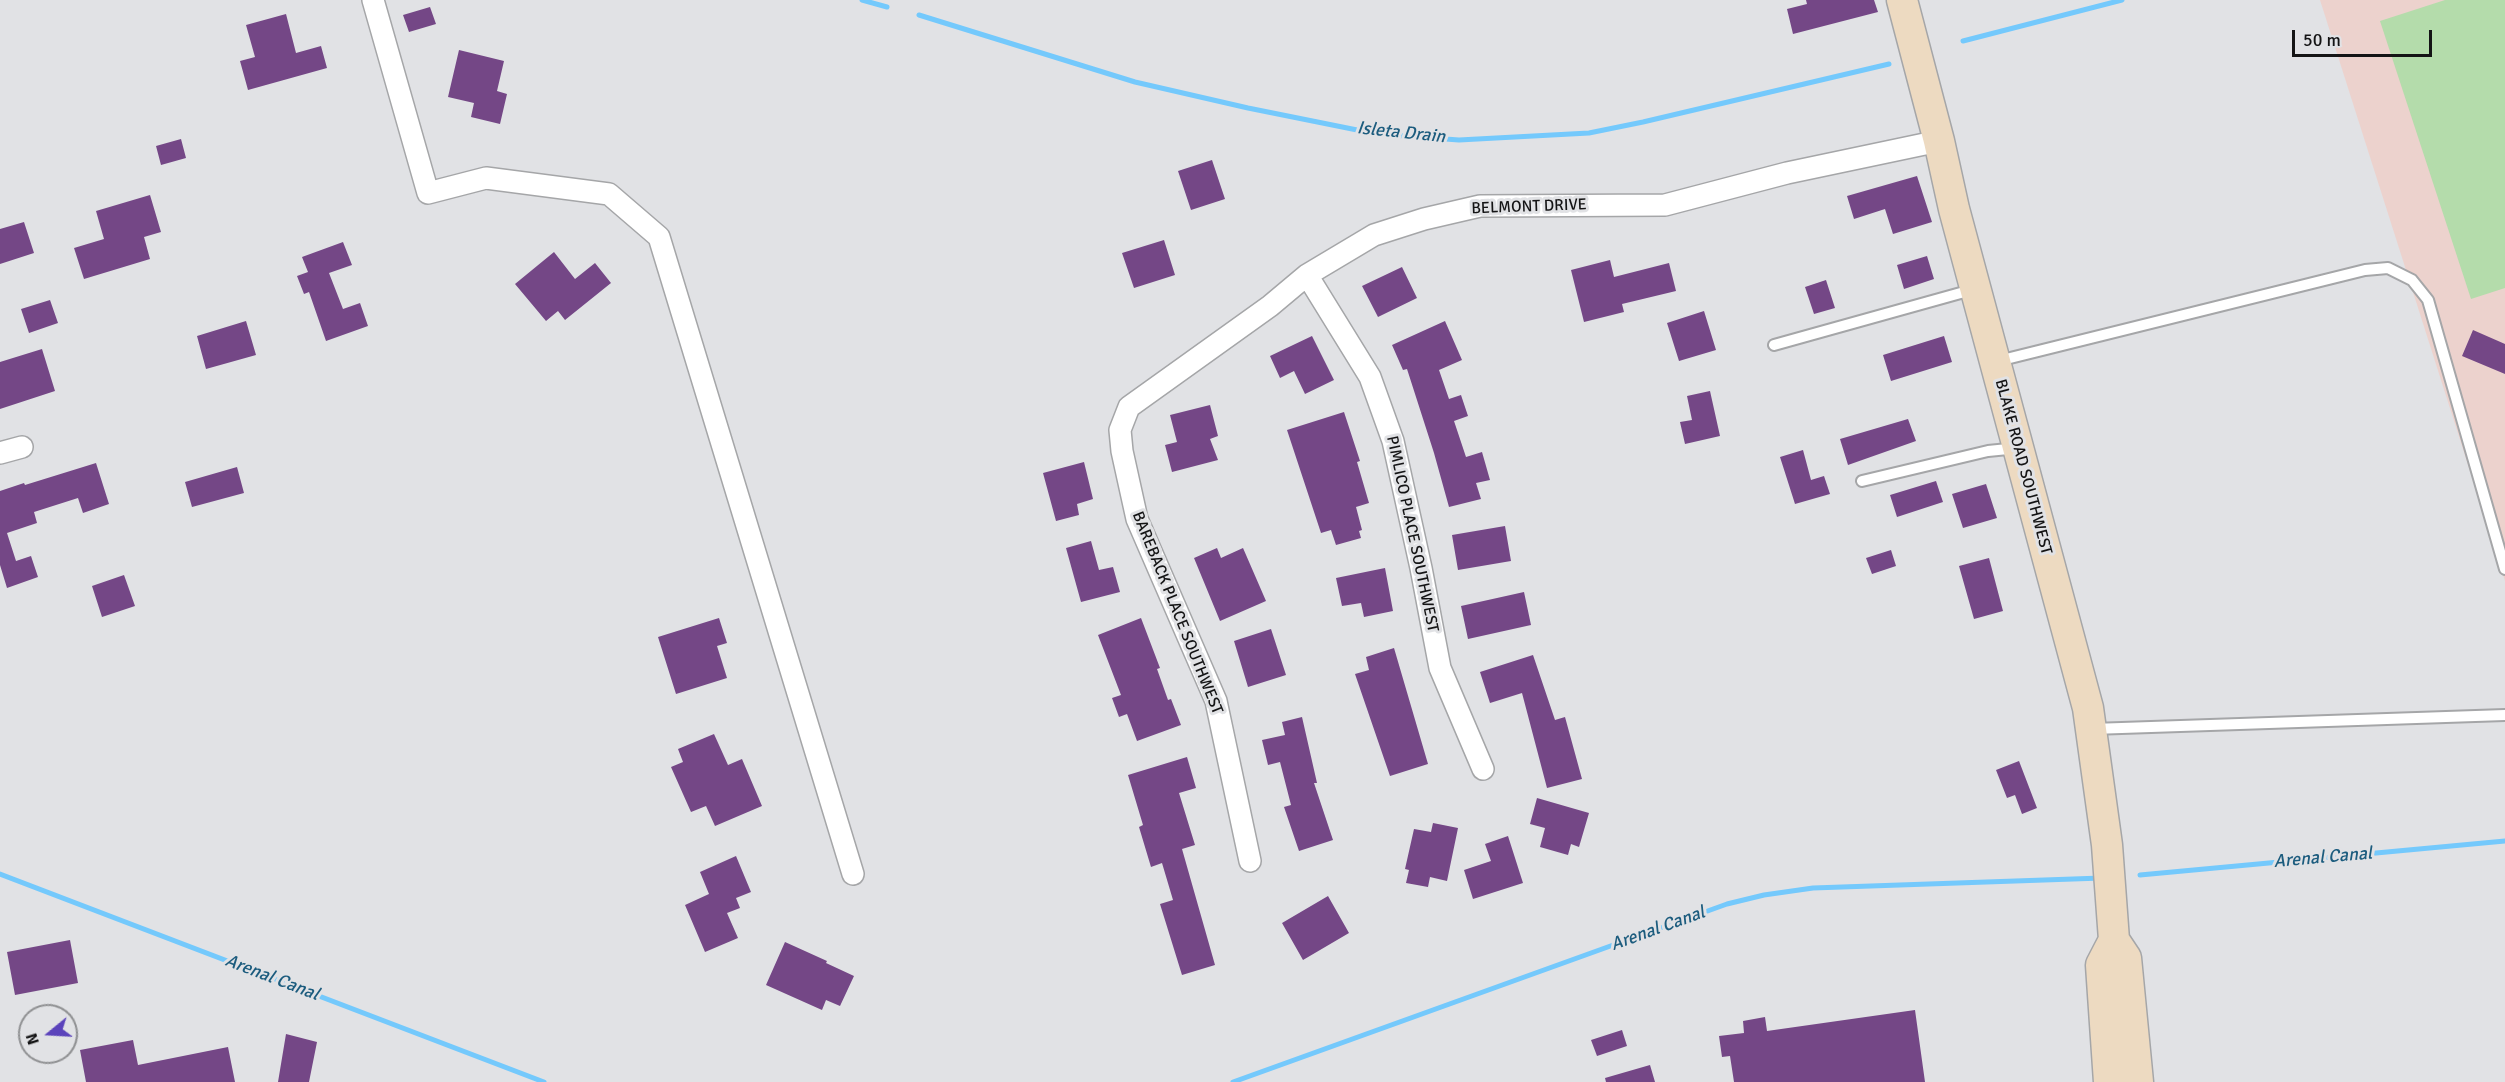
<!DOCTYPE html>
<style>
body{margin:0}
#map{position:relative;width:2505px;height:1082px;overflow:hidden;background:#e1e2e5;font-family:Signika,sans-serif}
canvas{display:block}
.north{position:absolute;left:18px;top:1004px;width:60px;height:60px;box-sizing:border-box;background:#e1e2e5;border:2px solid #8f9092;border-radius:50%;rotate:252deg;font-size:16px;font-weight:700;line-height:24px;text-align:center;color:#141415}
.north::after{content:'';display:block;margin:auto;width:21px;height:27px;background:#5b43bb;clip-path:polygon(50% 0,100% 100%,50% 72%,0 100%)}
.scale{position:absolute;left:2292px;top:30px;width:140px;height:27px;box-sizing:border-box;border:3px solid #141415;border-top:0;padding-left:8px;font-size:18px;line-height:21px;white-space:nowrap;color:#141415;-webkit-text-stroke:4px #e1e2e5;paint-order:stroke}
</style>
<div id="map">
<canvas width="2505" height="1082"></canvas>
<div class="north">N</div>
<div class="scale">50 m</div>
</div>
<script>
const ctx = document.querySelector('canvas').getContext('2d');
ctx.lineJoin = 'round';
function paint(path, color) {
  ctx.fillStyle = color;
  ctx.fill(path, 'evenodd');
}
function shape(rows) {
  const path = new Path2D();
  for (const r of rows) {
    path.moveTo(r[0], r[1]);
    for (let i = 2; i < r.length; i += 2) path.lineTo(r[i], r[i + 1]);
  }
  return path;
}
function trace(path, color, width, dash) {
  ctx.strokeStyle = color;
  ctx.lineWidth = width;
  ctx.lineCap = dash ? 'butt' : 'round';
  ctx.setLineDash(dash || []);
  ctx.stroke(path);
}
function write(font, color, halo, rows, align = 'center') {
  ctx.font = font + ' Signika,sans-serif';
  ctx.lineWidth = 6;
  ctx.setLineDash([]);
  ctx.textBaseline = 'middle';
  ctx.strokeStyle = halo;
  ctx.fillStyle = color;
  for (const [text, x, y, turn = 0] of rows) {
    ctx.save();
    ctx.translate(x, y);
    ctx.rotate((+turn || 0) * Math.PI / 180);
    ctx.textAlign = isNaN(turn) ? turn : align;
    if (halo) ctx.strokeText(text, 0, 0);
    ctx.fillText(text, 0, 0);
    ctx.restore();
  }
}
paint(shape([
 [2320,0,2505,0,2505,581]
]), '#ecd2cd');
paint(shape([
 [2445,0,2505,0,2505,288,2471,299,2380,21]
]), '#b4dcab');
trace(shape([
 [862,0,887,7],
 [919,15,1135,82,1248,108,1377,134,1459,140,1589,133,1643,122,1889,64],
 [1963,41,2122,0],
 [0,874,544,1082],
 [2140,875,2505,841],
 [1233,1082,1727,904,1764,895,1813,888,2102,878]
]), '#74c9fc', 5);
paint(shape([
 [1806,0,1874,0,1878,12,1793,34,1787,9,1807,4],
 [430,7,436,24,409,32,403,15],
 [286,14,296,53,321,46,327,68,248,90,240,61,255,57,246,25],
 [459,50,504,61,497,91,507,94,500,124,471,117,474,103,448,97],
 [181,139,186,158,161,165,156,146],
 [1212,160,1225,199,1191,210,1178,171],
 [1917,176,1932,222,1893,234,1885,209,1854,219,1847,196],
 [150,195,161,232,144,237,150,259,84,279,74,248,104,239,96,211],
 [24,222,34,253,0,264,0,229],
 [1164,240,1175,275,1134,288,1122,253],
 [343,242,352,265,329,273,343,309,360,303,368,326,326,341,309,292,304,294,297,276,308,272,302,257],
 [554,252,575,279,595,263,611,283,565,320,558,311,546,321,515,284],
 [1927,256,1934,279,1904,289,1897,265],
 [1610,260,1614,277,1669,263,1676,291,1622,304,1624,312,1584,322,1571,270],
 [1402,267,1417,298,1378,317,1362,286],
 [1826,280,1835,308,1814,314,1805,287],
 [50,300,58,323,29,333,21,309],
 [1704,311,1716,350,1679,361,1667,323],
 [246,321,256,355,206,369,197,336],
 [1445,321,1462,360,1439,370,1449,399,1461,395,1468,416,1454,421,1466,457,1482,452,1490,480,1476,483,1481,499,1449,507,1434,453,1407,369,1403,370,1392,345],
 [2473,330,2505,344,2505,374,2462,356],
 [1312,336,1334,380,1305,394,1294,371,1280,378,1270,356],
 [1944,336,1952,362,1891,381,1883,355],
 [42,349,55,391,0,409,0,362],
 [1710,391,1720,436,1685,444,1680,422,1692,420,1687,396],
 [1210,405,1218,436,1210,439,1218,460,1172,472,1165,445,1177,442,1170,415],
 [1344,412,1360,461,1357,462,1369,503,1356,507,1362,530,1359,531,1361,538,1336,545,1331,530,1321,533,1287,430],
 [1908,419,1916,441,1848,465,1840,439],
 [1803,450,1811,480,1824,476,1830,494,1795,504,1780,457],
 [1084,462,1093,499,1077,504,1079,515,1056,521,1043,473],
 [96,463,109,504,83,513,78,498,34,512,37,523,7,533,16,561,31,556,38,577,7,588,0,565,0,491,24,483,25,485],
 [237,467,244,493,192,507,185,482],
 [1936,481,1943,502,1897,517,1890,495],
 [1986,484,1997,518,1963,528,1952,494],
 [1505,526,1511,561,1458,570,1452,535],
 [1091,541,1099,570,1113,567,1120,592,1081,602,1066,548],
 [1217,548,1221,558,1243,548,1266,601,1220,621,1194,558],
 [1891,550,1896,566,1872,574,1866,558],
 [1989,558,2003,611,1974,619,1959,566],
 [1385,568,1393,611,1364,617,1361,603,1342,606,1336,578],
 [124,575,135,606,102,617,92,586],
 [1524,592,1531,625,1468,639,1461,606],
 [719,618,727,643,717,646,727,678,676,694,658,637],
 [1141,618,1160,668,1157,669,1168,700,1171,699,1181,725,1137,741,1127,714,1119,717,1112,698,1121,695,1098,635],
 [1271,629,1286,675,1248,687,1234,641],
 [1394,648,1428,764,1390,776,1355,674,1369,670,1366,657],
 [1533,655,1555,720,1565,717,1582,779,1547,788,1522,693,1490,703,1480,672],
 [1302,717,1317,783,1314,783,1333,840,1299,851,1284,807,1291,805,1280,762,1268,765,1262,740,1285,735,1282,722],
 [714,734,728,765,742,759,762,806,715,826,706,806,691,812,671,767,683,762,678,749],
 [1187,757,1196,788,1179,793,1195,845,1182,849,1215,965,1182,975,1160,904,1173,900,1162,863,1151,867,1139,827,1143,825,1128,775],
 [2019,761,2037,808,2022,814,2015,795,2007,798,1996,770],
 [1537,798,1589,813,1579,847,1571,844,1568,855,1540,847,1545,828,1530,824],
 [1433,823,1458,828,1447,881,1430,877,1428,887,1406,883,1409,870,1405,869,1414,829,1431,832],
 [1508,836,1523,883,1473,899,1464,870,1491,861,1485,844],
 [736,856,751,892,736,898,740,908,727,913,738,938,705,952,685,905,709,894,700,872],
 [1328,896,1349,933,1303,960,1282,923],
 [70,940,78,983,15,995,7,952],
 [785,942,827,961,826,963,854,976,840,1006,826,1000,822,1010,766,985],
 [1915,1010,1925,1082,1734,1082,1730,1056,1722,1057,1719,1036,1744,1033,1743,1021,1765,1017,1767,1031],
 [1622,1030,1627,1046,1597,1056,1591,1040],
 [286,1034,317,1042,309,1082,278,1082],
 [133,1040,138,1065,228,1047,235,1082,86,1082,80,1050],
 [1650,1065,1655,1082,1606,1082,1605,1078]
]), '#744786');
const lane = shape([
 [1774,345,1975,289],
 [1998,361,2365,270,2388,268,2412,280,2428,300,2505,569],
 [1862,481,1988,451,2018,448],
 [2092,729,2505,715]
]);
const street = shape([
 [373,0,428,193,486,178,609,194,659,237,853,874],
 [1307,275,1370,377,1393,441,1421,568,1440,668,1483,769],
 [0,453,22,447],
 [1250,861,1216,701,1137,519,1122,451,1120,430,1129,407,1270,306,1307,275,1374,235,1424,219,1480,206,1665,205,1787,173,1939,141]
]);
const secondary = shape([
 [1902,0,1939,141,1954,209,2088,708,2107,845,2114,940,2126,958,2138,1082],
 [2109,1082,2101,965,2114,940]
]);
trace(lane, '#a5a6a8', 14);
trace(street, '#a5a6a8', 24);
trace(secondary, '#a5a6a8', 33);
trace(lane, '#fff', 10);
trace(street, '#fff', 21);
trace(secondary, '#eddac1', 30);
write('16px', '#141415', '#e1e2e5', [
 ["BELMONT DRIVE",1529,207,-2],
 ["BLAKE ROAD SOUTHWEST",2023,467,75],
 ["PIMLICO PLACE SOUTHWEST",1412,534,78],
 ["BAREBACK PLACE SOUTHWEST",1177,613,68]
]);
write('italic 18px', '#1c5c7e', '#e1e2e5', [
 ["Isleta Drain",1401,133,6],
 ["Arenal Canal",2323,858,-5],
 ["Arenal Canal",1658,929,-20],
 ["Arenal Canal",272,978,21]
]);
</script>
